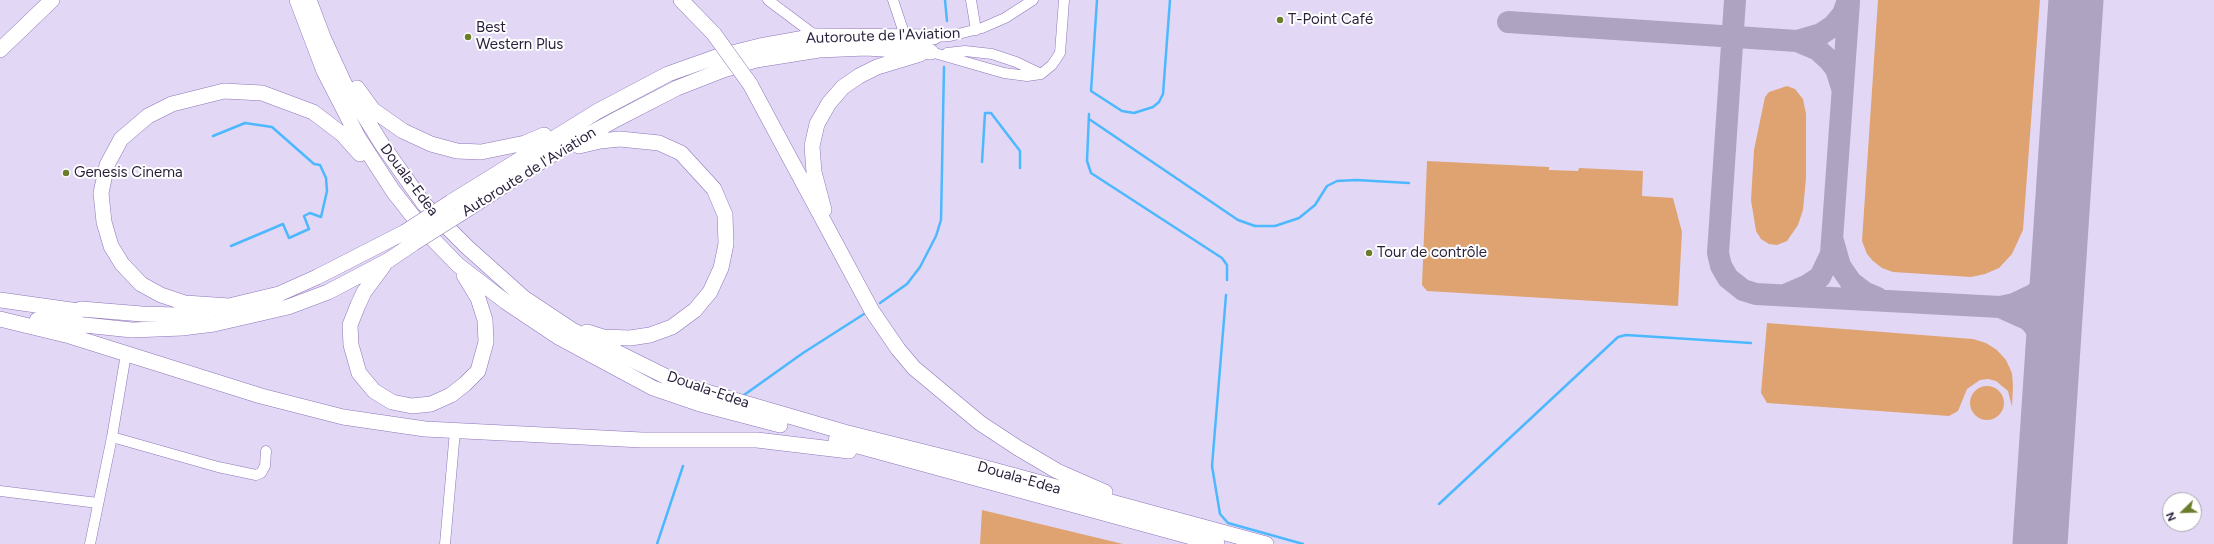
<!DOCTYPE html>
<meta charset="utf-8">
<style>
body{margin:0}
#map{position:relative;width:2214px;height:544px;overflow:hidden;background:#e2d8f6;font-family:Figtree,sans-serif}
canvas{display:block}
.north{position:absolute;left:2162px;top:492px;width:40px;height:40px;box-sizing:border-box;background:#fff;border:1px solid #aaa5b1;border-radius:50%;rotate:247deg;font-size:11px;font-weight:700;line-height:16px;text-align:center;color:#2a1f3b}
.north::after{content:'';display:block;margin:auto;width:14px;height:18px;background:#6b7d2c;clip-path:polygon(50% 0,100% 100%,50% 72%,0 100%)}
</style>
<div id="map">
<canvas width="2214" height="544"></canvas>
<div class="north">N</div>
</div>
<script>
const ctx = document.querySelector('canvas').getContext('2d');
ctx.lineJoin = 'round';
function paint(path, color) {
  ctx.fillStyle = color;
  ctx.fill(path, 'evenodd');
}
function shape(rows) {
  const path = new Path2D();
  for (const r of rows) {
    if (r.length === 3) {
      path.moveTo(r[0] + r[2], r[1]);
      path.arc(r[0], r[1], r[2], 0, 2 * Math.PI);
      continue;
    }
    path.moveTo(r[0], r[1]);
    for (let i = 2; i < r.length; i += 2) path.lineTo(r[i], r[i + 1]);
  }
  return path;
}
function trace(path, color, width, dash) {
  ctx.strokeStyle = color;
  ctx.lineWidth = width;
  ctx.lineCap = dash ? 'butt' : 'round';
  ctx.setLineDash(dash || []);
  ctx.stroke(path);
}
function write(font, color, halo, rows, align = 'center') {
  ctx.font = font + ' Figtree,sans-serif';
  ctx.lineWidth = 4;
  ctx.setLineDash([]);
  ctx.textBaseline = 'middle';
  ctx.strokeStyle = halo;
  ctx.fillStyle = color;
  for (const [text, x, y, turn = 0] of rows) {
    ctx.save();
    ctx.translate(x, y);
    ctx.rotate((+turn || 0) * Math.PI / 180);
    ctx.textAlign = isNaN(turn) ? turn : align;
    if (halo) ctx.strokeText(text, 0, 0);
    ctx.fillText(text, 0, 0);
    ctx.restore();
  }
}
paint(shape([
 [1878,0,2040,0,2023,230,2012,254,1999,268,1985,274,1971,277,1893,272,1882,268,1873,261,1867,254,1862,241],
 [1787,86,1795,89,1803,99,1806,114,1806,178,1803,210,1798,225,1787,241,1777,245,1769,244,1761,239,1756,231,1751,200,1754,150,1765,97,1769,92],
 [1427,161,1549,167,1549,170,1578,171,1579,168,1643,171,1642,196,1673,198,1682,232,1678,306,1427,291,1422,285],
 [1767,323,1973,339,1986,343,1997,350,2006,360,2012,373,2013,386,2012,407,2008,391,1996,381,1988,379,1980,380,1967,389,1958,411,1949,416,1767,403,1761,393],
 [1987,403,17],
 [982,510,1123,544,980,544]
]), '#dfa371');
trace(shape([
 [945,0,947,21],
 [1097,0,1091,91,1122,111,1134,113,1153,107,1159,102,1163,94,1170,0],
 [1089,114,1087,161,1091,173,1222,258,1227,265,1227,280],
 [1089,119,1238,220,1255,226,1275,226,1299,218,1315,205,1327,186,1337,181,1356,180,1409,183],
 [213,136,245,123,272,127,314,164,320,165,326,178,327,191,321,217,310,213,304,216,309,229,289,238,283,224,231,246],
 [982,162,985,113,991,113,1020,151,1020,168],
 [1226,295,1212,466,1220,514,1228,523,1303,544],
 [880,303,907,284,920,267,936,236,941,220,944,67],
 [744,395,803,353,864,314],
 [1439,504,1618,337,1626,335,1751,343],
 [657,544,683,466]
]), '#4db8fe', 2.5);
trace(shape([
 [1735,0,1718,253,1721,266,1728,278,1743,290,1756,294,2000,307,2029,320,2038,331,2049,352,2051,367],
 [1508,22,1797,41,1821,34,1833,26,1843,14,1848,0],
 [1797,41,1818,50,1829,60,1836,69,1842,88],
 [1833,241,1840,266,1851,282,1864,292,1878,298],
 [1787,294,1808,285,1820,277,1831,254,1849,2],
 [2000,307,2014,304,2035,294,2050,277,2059,257]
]), '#aea4c1', 22);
trace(shape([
 [2040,544,2076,0]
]), '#aea4c1', 55);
const minor = shape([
 [768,0,816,36],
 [893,0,907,42],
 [971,0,976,30],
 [934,37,950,36,982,28,1005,18,1033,0],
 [931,52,1004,73,1027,76,1041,74,1052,65,1060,53,1064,0],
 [947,53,965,51,992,54,1016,62,1041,74],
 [112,437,218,467,256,475,261,473,265,466,266,451],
 [0,491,98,503],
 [90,544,112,437,126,354],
 [445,544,455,431]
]);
const highway = shape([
 [297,0,324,71,358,137,393,191,422,228,458,265,506,302,560,338,653,388,700,404,780,425],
 [309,0,323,37,345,85,383,146,424,204,467,247,524,298,572,330,683,385,710,393,844,432,964,462,1266,544],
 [681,0,714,34],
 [0,50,52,0],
 [750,84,872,311,898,349,914,368,980,423,1018,448,1057,471,1105,492],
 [357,88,373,110,403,131,431,144,457,151,481,152,525,143,544,135],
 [579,146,600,141,620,139,659,143,681,153,714,189,725,215,726,244,721,268,710,292,695,310,672,327,650,335,630,338,603,337,587,332],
 [451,202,598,111,668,74,716,57,760,46,816,36,934,37],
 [824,210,814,172,812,146,817,124,829,103,843,87,859,76,877,67,920,54],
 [460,214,556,152,617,119,677,88,723,70,756,60,819,50,866,48,931,52],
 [384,265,364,292,358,305,350,325,351,345,359,373,374,391,392,402,412,406,431,404,451,395,465,384,478,371,486,342,485,320,478,298,464,275],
 [0,300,78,311,81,309,142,314,176,315,229,306,279,294,317,277,405,232],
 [229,306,185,303,161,295,141,284,122,264,111,246,104,222,101,193,107,165,121,139,148,116,172,104,224,91,262,93,313,112,342,134,360,154],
 [0,319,70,336,261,396,343,417,425,429,642,440,757,440,849,451],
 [37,320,132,330,182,328,214,324,288,307,328,292,389,260,414,243],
 [836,440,1217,544]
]);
trace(minor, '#8f75ba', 11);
trace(highway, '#8f75ba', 16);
trace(minor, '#fff', 10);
trace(highway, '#fff', 15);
const highwayBridge = shape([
 [714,34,750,84],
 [405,232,451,202],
 [414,243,460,214]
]);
trace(highwayBridge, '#8f75ba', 16, []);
trace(highwayBridge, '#fff', 15);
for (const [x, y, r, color] of [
 [1280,20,4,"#6b7d2c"],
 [468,37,4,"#6b7d2c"],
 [66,173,4,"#6b7d2c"],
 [1369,253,4,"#6b7d2c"]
]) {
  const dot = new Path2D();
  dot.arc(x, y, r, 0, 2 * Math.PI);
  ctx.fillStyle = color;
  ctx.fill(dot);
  trace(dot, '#fff', 1.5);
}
write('15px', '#2a1f3b', '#fff', [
 ["T-Point Café",1288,20],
 ["Best",476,28],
 ["Western Plus",476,45],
 ["Genesis Cinema",74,173],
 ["Tour de contrôle",1377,253]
], 'left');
write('15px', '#2a1f3b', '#fff', [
 ["Autoroute de l'Aviation",883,36,-2],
 ["Autoroute de l'Aviation",529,172,-32],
 ["Douala-Edea",409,180,53],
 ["Douala-Edea",708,390,19],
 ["Douala-Edea",1019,478,16]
]);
</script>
